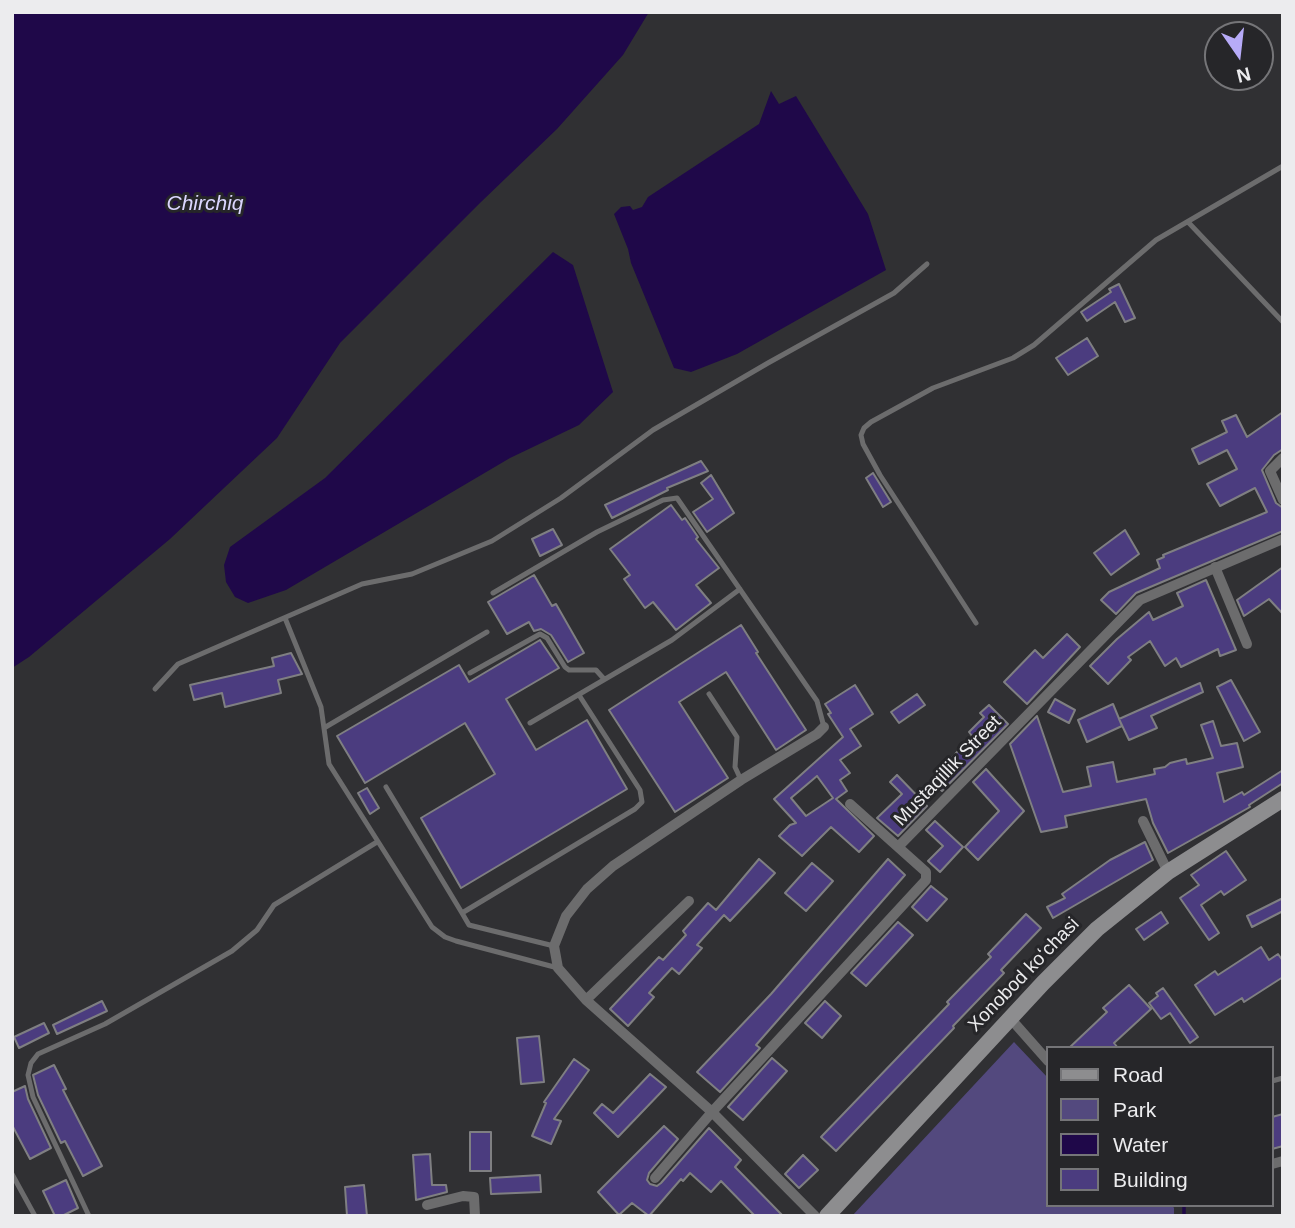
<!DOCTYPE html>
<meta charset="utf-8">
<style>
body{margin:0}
#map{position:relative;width:1295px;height:1228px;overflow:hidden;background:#303033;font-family:Helvetica,sans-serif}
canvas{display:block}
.frame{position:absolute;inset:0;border:14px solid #ececee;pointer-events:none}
.legend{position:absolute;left:1046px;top:1046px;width:228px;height:161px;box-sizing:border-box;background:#262629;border:2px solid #757578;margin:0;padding:9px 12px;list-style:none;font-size:21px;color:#ececee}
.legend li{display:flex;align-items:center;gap:14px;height:35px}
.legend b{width:35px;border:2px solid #757578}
.north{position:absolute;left:1204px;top:21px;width:70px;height:70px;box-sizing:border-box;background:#262629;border:2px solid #757578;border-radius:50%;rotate:166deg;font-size:19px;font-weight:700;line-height:28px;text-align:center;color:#ececee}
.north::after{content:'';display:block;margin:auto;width:24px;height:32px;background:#b7abf8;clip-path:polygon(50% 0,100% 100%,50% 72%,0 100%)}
</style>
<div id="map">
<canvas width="1295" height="1228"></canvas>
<div class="frame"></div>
<ul class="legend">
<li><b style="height:9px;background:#8d8d8f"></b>Road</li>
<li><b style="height:19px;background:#53497e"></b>Park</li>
<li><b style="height:19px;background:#1f0849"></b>Water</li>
<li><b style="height:19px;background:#4b3c7f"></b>Building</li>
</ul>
<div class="north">N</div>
</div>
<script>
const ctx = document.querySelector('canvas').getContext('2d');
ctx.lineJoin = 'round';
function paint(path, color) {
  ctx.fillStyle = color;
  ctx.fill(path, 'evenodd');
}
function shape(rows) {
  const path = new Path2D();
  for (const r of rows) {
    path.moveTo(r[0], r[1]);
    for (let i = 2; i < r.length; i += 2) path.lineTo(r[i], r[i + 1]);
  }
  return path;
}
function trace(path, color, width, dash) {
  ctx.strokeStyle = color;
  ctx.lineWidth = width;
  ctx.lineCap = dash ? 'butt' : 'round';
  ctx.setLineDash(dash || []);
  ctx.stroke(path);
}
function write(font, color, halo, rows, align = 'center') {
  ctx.font = font + ' Helvetica,sans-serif';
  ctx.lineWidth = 6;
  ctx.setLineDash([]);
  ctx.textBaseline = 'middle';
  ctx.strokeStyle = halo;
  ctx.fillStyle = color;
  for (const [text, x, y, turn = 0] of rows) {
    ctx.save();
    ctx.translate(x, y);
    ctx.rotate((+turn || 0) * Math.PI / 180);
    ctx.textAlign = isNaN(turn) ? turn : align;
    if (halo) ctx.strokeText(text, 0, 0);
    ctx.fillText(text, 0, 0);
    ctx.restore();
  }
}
paint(shape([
 [1014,1042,1048,1078,1048,1205,1172,1205,1174,1208,1174,1216,852,1216]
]), '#53497e');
paint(shape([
 [12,12,649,12,623,55,557,129,481,202,340,343,277,438,170,539,29,657,12,668],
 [771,91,779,104,796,96,868,214,886,270,737,354,691,372,674,368,631,263,628,249,614,214,621,207,630,206,633,210,642,207,648,197,759,124],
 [553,252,573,265,613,392,579,425,510,458,286,590,248,603,235,597,226,582,224,565,230,547,325,478]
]), '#1f0849');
trace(shape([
 [1184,1216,1184,1205]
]), '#1f0849', 3.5);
const building = shape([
 [1119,284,1135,318,1125,322,1115,302,1087,321,1081,312,1111,292,1109,289,1119,284],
 [1087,338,1098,356,1068,375,1056,358,1087,338],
 [1283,412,1283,449,1274,455,1262,470,1276,503,1283,508,1283,531,1136,593,1116,614,1101,600,1109,592,1160,568,1157,560,1164,557,1163,555,1267,512,1255,488,1220,506,1207,484,1237,469,1227,450,1199,464,1192,449,1227,432,1222,421,1236,415,1247,437,1283,412],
 [701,461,708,471,667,488,668,490,612,518,605,505,701,461],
 [873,473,891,502,883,507,866,478,873,473],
 [711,475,734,513,707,532,693,512,713,499,701,483,711,475],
 [671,505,682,520,685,518,698,537,696,539,719,568,696,585,711,603,676,630,653,602,645,608,624,579,630,575,610,549,671,505],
 [553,529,562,545,540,556,532,539,553,529],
 [1125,530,1139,554,1111,575,1094,553,1125,530],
 [1283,567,1283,614,1269,599,1244,616,1237,600,1283,567],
 [534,575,552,606,556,604,584,653,568,662,551,635,541,629,534,631,529,622,507,634,488,602,534,575],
 [1206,580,1236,650,1220,656,1218,649,1181,667,1176,658,1165,666,1150,641,1128,657,1131,660,1108,684,1090,666,1117,639,1149,612,1153,620,1183,606,1177,593,1206,580],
 [741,625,758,652,756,653,806,730,776,750,726,672,679,702,728,778,675,812,609,710,741,625],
 [1067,634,1080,647,1027,704,1004,682,1035,650,1043,658,1067,634],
 [540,640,559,668,506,699,536,750,587,720,627,789,461,888,421,818,495,774,465,723,365,783,337,736,459,665,469,682,540,640],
 [291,653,302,674,278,680,281,693,225,707,222,693,194,700,190,685,274,666,272,658,291,653],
 [1231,680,1260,732,1244,741,1217,687,1231,680],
 [1200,683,1203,692,1151,716,1157,728,1129,740,1119,719,1200,683],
 [855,685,873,714,850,729,861,746,840,760,850,773,840,780,847,791,836,799,874,836,859,852,831,827,802,856,779,836,790,825,796,823,774,799,843,737,828,714,831,713,825,704,855,685],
 [817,776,833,798,806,816,791,798,817,776],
 [917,694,925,705,899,723,891,712,917,694],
 [1055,699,1075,710,1069,723,1048,712,1055,699],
 [1113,704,1122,726,1087,742,1078,720,1113,704],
 [989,705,1008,724,942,791,931,780,972,736,969,732,984,717,980,713,989,705],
 [1037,716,1063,792,1091,786,1087,767,1113,762,1117,782,1155,774,1154,769,1165,767,1170,763,1186,759,1187,764,1213,758,1201,725,1213,721,1221,746,1237,743,1243,767,1217,773,1224,802,1242,792,1244,795,1283,770,1283,783,1249,805,1250,807,1168,853,1153,823,1146,799,1065,816,1067,827,1041,832,1010,744,1037,716],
 [986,769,1024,811,978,860,965,847,999,811,973,782,986,769],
 [897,775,927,806,898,836,877,818,902,794,890,782,897,775],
 [367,788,379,808,370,814,358,793,367,788],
 [935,821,963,847,940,872,928,861,943,846,926,830,935,821],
 [1145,842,1153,860,1053,918,1047,907,1065,898,1062,894,1110,860,1145,842],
 [1226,851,1246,880,1224,895,1221,891,1201,905,1219,933,1209,940,1180,898,1199,885,1191,875,1226,851],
 [759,859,775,873,730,921,724,915,697,945,702,948,679,974,672,968,649,993,654,997,628,1026,610,1009,659,957,663,960,686,935,683,931,708,903,716,910,759,859],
 [888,859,905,875,756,1045,760,1048,720,1092,697,1072,771,994,888,859],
 [812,863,833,881,806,911,785,893,812,863],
 [931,886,947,899,927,921,912,907,931,886],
 [1283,898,1283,911,1252,927,1247,916,1283,898],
 [1161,912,1168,923,1144,940,1136,929,1161,912],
 [1026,914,1041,928,1001,970,1004,973,953,1026,954,1028,836,1151,821,1137,949,1004,947,1002,991,957,988,954,1026,914],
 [898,922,913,935,866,986,851,973,898,922],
 [1261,947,1269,960,1278,954,1283,961,1283,977,1244,1002,1242,998,1215,1015,1195,985,1215,971,1218,975,1261,947],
 [1129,985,1151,1009,1114,1043,1118,1048,1069,1048,1107,1012,1103,1008,1129,985],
 [1163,988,1198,1037,1190,1043,1170,1013,1161,1019,1149,1003,1158,996,1156,993,1163,988],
 [102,1001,107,1011,57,1034,53,1025,102,1001],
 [825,1001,841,1016,822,1038,805,1023,825,1001],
 [44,1023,49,1033,19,1048,14,1037,44,1023],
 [539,1036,544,1082,521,1084,517,1038,539,1036],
 [772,1058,787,1071,743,1120,728,1107,772,1058],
 [574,1059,589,1070,554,1119,561,1121,551,1144,532,1136,546,1103,544,1102,574,1059],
 [54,1065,66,1089,63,1090,102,1166,83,1176,65,1141,61,1143,38,1095,33,1075,54,1065],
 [650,1074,666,1087,618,1137,594,1113,602,1104,613,1113,650,1074],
 [25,1086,28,1099,51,1148,30,1159,12,1125,12,1092,25,1086],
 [1283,1114,1283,1146,1272,1149,1272,1117,1283,1114],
 [664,1126,678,1139,649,1173,647,1180,650,1184,657,1186,661,1183,709,1128,741,1160,735,1167,783,1216,755,1216,721,1181,711,1192,690,1173,683,1181,681,1179,649,1216,632,1203,619,1215,598,1192,664,1126],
 [470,1132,491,1132,491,1171,470,1171,470,1132],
 [430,1154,432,1185,446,1185,447,1192,416,1200,413,1155,430,1154],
 [803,1155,818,1170,799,1188,785,1174,803,1155],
 [540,1175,541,1192,491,1194,490,1178,540,1175],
 [66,1180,78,1208,62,1216,55,1216,43,1191,66,1180],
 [364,1185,367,1216,347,1216,345,1187,364,1185]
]);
paint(building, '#4b3c7f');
trace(building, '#7f7f82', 2);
trace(shape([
 [1188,222,1283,322],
 [493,593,597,532,663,500,677,498,817,701,824,727],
 [285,618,321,707,329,764,432,927,445,937,456,941,558,968],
 [976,623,880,475,863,444,861,435,864,428,871,422,933,388,1013,358,1034,345,1156,240,1283,166],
 [470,673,540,634,547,638,565,667,569,670,596,670,604,679],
 [155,689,178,664,362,584,412,574,492,541,561,498,653,430,768,363,894,293,927,264],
 [709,694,737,737,735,767,741,780],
 [530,723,672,640,740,589],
 [324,728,487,632],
 [386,787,462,913],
 [554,946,469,925,462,913,635,809,642,802,640,790,579,695],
 [1272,1081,1283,1078],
 [12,1174,35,1216],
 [89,1216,33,1097,28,1075,31,1063,38,1054,105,1024,232,951,257,930,274,905,377,842]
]), '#6c6c6d', 5);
trace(shape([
 [1283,458,1270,471,1283,500],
 [1215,567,1247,644],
 [850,804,898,847],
 [1143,821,1168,872],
 [586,1000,689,901],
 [1010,1018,1048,1061],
 [1272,1164,1283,1161],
 [655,1178,712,1112,926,880,926,872,898,847,1140,600,1283,539],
 [427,1205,463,1196,474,1197,475,1216],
 [815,1216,712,1112,586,1000,558,968,554,946,566,916,587,889,613,866,741,780,817,734,824,727]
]), '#6c6c6d', 10);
trace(shape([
 [827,1216,1043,983,1097,929,1168,872,1283,799]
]), '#8d8d8f', 16);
write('19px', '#ececee', '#262629', [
 ["Mustaqillik Street",948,771,-46],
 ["Xonobod koʻchasi",1024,975,-46]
]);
write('italic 21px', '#dbd6ff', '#262629', [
 ["Chirchiq",205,204]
]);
</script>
